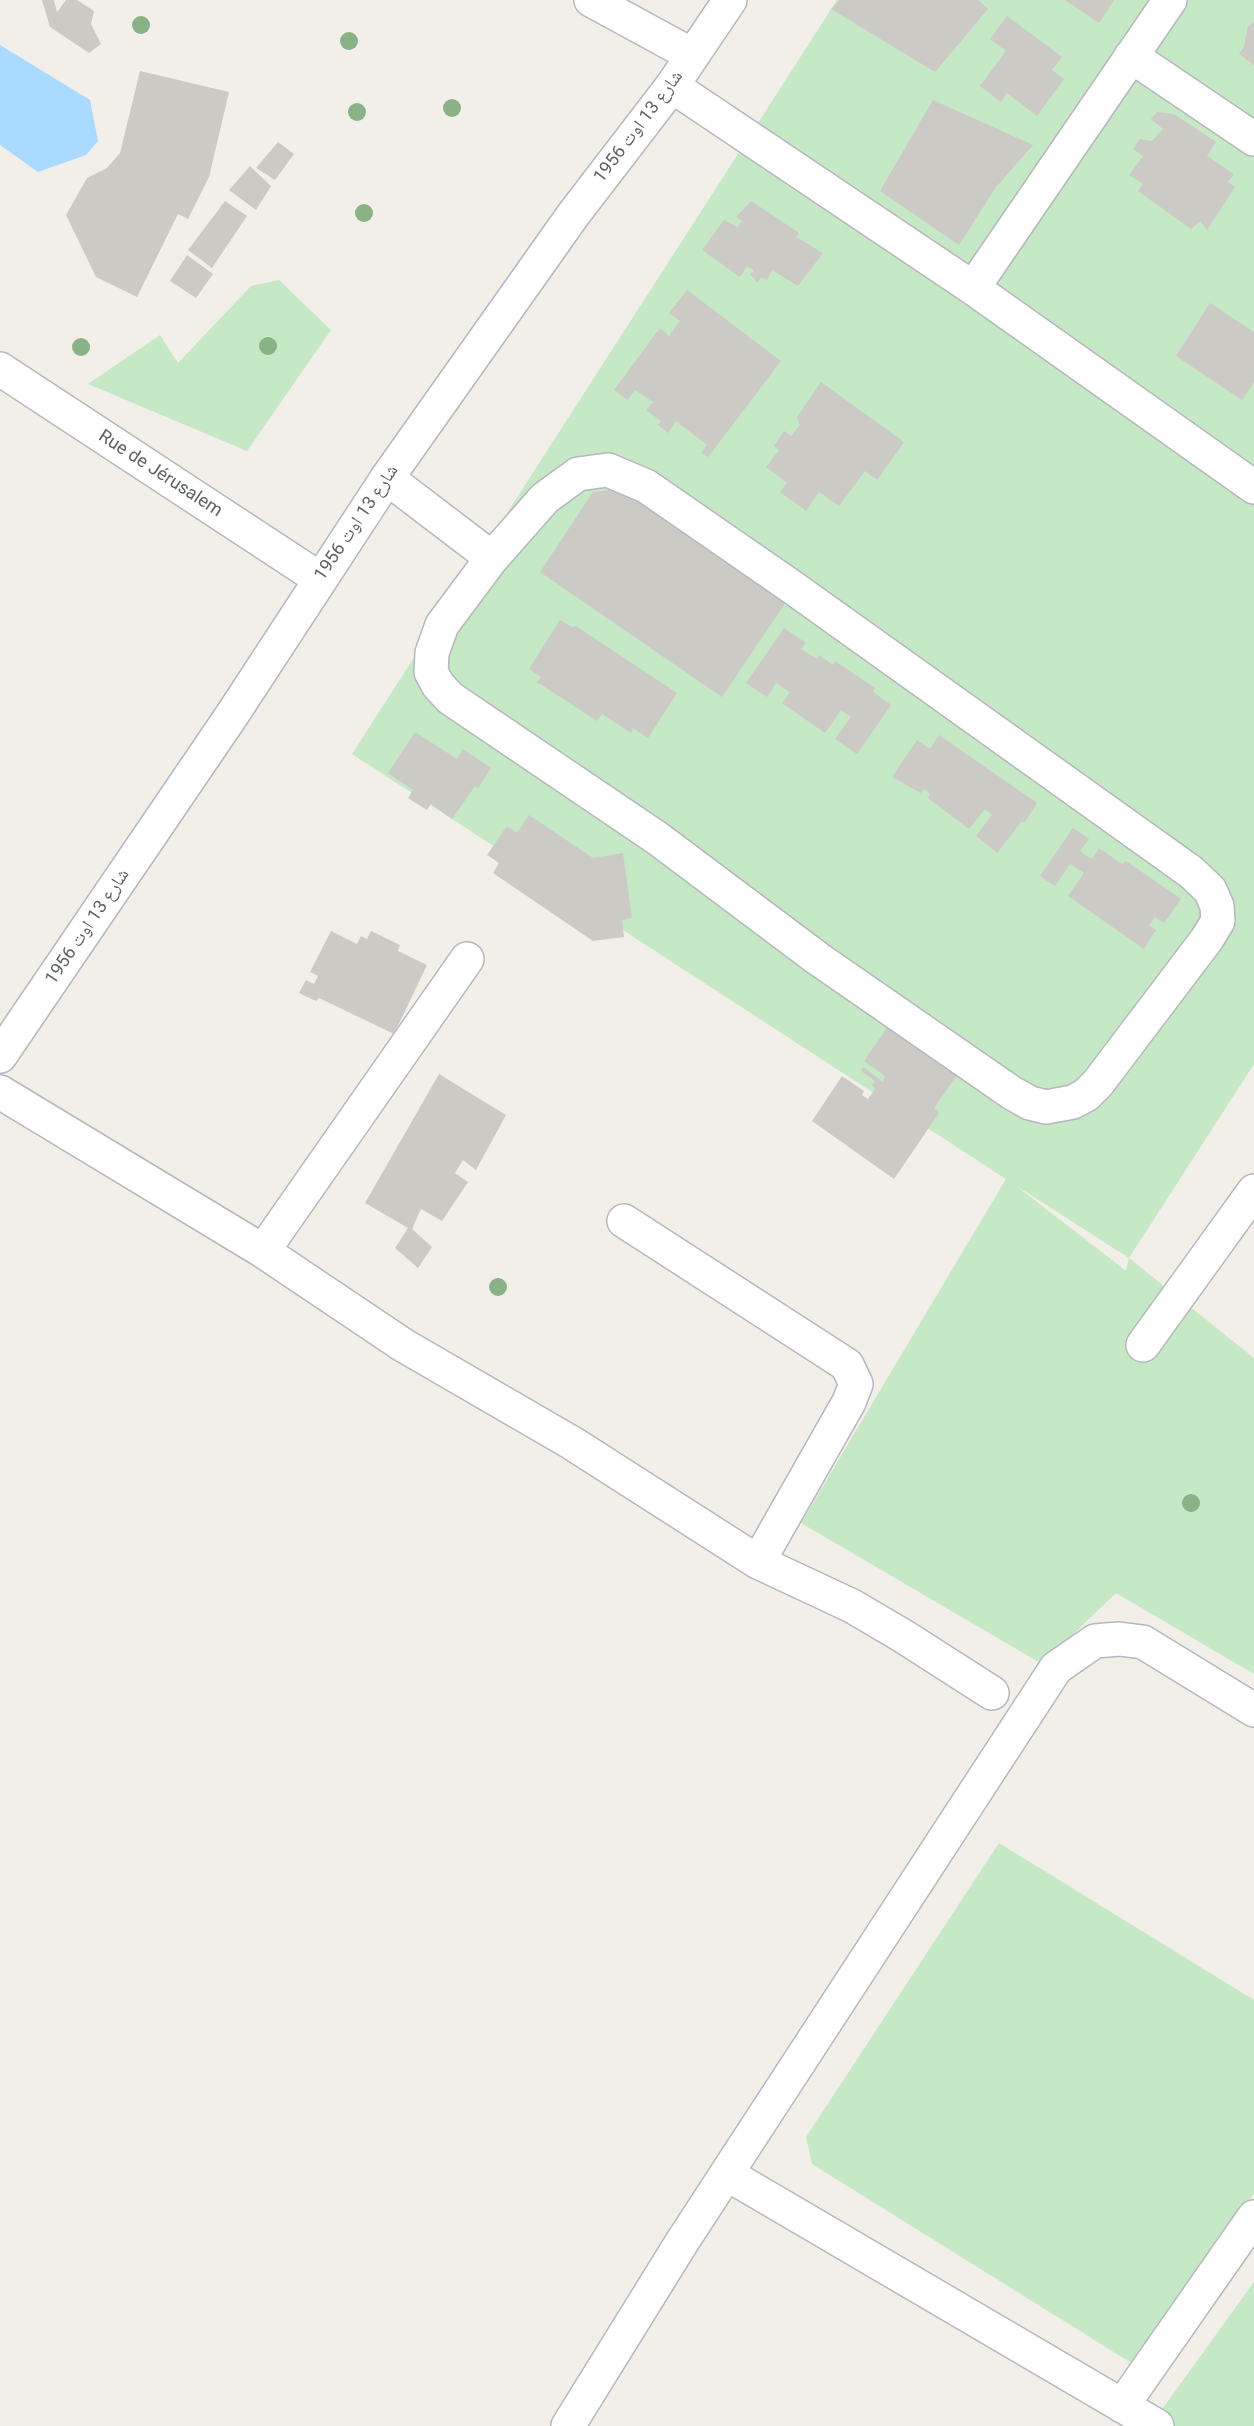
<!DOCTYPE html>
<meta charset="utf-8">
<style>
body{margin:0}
canvas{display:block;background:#f1efe8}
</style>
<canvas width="1254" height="2426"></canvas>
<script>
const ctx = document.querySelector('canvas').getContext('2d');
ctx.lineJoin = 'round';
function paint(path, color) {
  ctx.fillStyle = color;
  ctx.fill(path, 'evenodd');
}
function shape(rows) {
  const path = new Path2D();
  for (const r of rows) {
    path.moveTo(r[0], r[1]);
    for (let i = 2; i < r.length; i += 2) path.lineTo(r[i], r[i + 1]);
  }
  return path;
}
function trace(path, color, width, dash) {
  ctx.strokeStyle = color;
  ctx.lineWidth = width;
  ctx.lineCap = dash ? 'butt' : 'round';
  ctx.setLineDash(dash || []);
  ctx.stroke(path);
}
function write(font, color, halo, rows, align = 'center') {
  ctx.font = font + ' Roboto,"Noto Naskh Arabic",sans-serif';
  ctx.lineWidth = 4.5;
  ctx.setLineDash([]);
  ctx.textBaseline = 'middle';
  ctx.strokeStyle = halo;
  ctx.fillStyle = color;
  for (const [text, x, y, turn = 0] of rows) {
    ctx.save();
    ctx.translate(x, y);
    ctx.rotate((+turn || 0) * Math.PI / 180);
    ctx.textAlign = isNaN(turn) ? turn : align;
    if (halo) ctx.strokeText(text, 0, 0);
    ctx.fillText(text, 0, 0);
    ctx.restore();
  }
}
paint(shape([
 [837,0,1254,0,1254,1064,1129,1258,1254,1358,1254,1674,1116,1593,1042,1664,801,1523,1006,1179,352,754],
 [1015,1185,1129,1258,1126,1270,1125,1270],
 [279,280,331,330,247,451,88,384,160,335,178,363,251,286],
 [999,1843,1254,2000,1254,2194,1133,2364,812,2164,806,2137],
 [1254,2282,1254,2426,1150,2426]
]), '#c5e8c5');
paint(shape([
 [0,45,90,100,98,141,86,155,38,172,0,145]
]), '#aadaff');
paint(shape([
 [42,0,54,0,57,12,66,0,77,0,94,11,91,24,101,44,89,53,50,27],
 [840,0,978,0,988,9,935,72,831,9],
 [1065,0,1114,0,1099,23],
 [1007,16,1062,57,1052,70,1064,79,1037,116,1007,93,1001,102,980,86,1006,51,990,39],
 [1254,22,1254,65,1239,54,1244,47,1248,26],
 [140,71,229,92,209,177,188,219,178,214,137,297,96,277,66,215,87,178,107,168,120,153],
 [933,100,1033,145,996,187,959,245,880,191],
 [1157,112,1174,114,1216,142,1207,156,1234,174,1228,182,1235,187,1207,230,1200,221,1191,229,1138,191,1143,184,1129,175,1143,156,1133,149,1140,139,1152,141,1163,129,1151,119],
 [278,142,294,154,275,180,256,168],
 [250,166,271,186,256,210,229,190],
 [225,201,247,216,212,268,188,250],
 [751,201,799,233,796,237,823,253,798,286,772,270,767,280,761,277,758,283,750,274,754,271,747,266,740,277,702,250,724,220,737,227,742,221,736,217],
 [187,255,213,274,196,298,170,281],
 [687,290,781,361,708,457,701,453,707,445,676,421,668,433,658,425,661,421,646,410,653,402,635,390,628,400,614,390,660,328,669,336,680,321,669,313],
 [1210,303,1254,332,1254,382,1242,400,1176,356],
 [821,382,904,442,877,480,865,471,839,506,819,492,806,511,780,492,787,483,766,467,779,450,774,446,784,431,791,436,800,425,797,417],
 [620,489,786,602,722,697,540,572,593,492],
 [560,620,572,627,576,626,677,693,648,738,633,728,631,733,602,714,597,721,537,682,541,677,529,669],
 [784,628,806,643,801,649,817,659,819,655,833,665,835,661,875,688,873,692,891,705,857,754,835,739,851,717,841,710,825,733,782,703,790,692,776,683,767,697,746,683],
 [415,732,457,759,463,749,491,768,478,788,475,786,452,819,431,804,427,810,408,798,413,790,388,773],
 [939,735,1037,803,1025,822,1021,822,997,853,976,836,992,815,985,809,969,829,928,798,930,794,924,789,921,793,892,777,917,740,930,749],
 [529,815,593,858,623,853,632,918,622,920,624,937,593,941,493,873,499,863,487,855,507,826,517,833],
 [1073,828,1089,839,1080,851,1092,859,1099,848,1122,864,1126,861,1181,899,1164,923,1155,917,1149,925,1156,930,1144,949,1068,896,1084,873,1070,864,1055,886,1040,876],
 [331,931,357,944,361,936,367,939,371,931,400,945,398,951,427,965,394,1034,319,998,316,1001,299,993,306,980,314,984,318,976,310,972],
 [889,1025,959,1072,934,1108,939,1113,894,1179,812,1121,842,1076,864,1091,862,1095,868,1099,875,1089,872,1085,875,1081,861,1071,863,1067,883,1082,885,1076,864,1061],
 [439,1074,506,1115,476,1170,463,1160,455,1173,468,1182,442,1221,421,1209,412,1229,432,1247,418,1268,395,1248,408,1228,365,1203]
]), '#cccac5');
const minor = shape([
 [591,0,692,55],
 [1131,56,1254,139],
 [672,86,973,288,1254,487],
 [973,288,1170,0],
 [0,369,320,579],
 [608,470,646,486,792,587,1191,872,1210,890,1217,906,1218,921,1207,939,1098,1083,1086,1095,1073,1102,1046,1107,1030,1103,1012,1093,817,958,657,838,450,698,438,685,431,672,432,653,442,625,492,558,545,498,578,474,608,470],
 [387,478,492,558],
 [0,1092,263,1251,403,1345,572,1443,758,1562,852,1606,903,1636,992,1693],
 [624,1221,847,1365,856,1384,849,1402,758,1562],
 [263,1251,467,959],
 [1143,1345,1254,1191],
 [727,2174,1157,2426],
 [1122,2406,1254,2217],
 [568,2426,682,2242,1056,1668,1095,1641,1119,1639,1143,1642,1254,1710]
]);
const tertiary = shape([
 [0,1056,232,715,387,478,573,215,672,86,730,0]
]);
trace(minor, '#b5b8bc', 36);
trace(tertiary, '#b5b8bc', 36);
trace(minor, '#fff', 33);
trace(tertiary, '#fff', 33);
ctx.fillStyle = '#89b387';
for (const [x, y] of [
 [141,25],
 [349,41],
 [452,108],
 [357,112],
 [364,213],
 [268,346],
 [81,347],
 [498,1287],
 [1191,1503]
]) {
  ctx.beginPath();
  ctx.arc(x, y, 9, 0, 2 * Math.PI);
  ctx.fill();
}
write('18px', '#5f6368', '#fff', [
 ["شارع 13 اوت 1956",639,127,-53],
 ["Rue de Jérusalem",160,474,33],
 ["شارع 13 اوت 1956",357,523,-56],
 ["شارع 13 اوت 1956",88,927,-56]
]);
</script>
